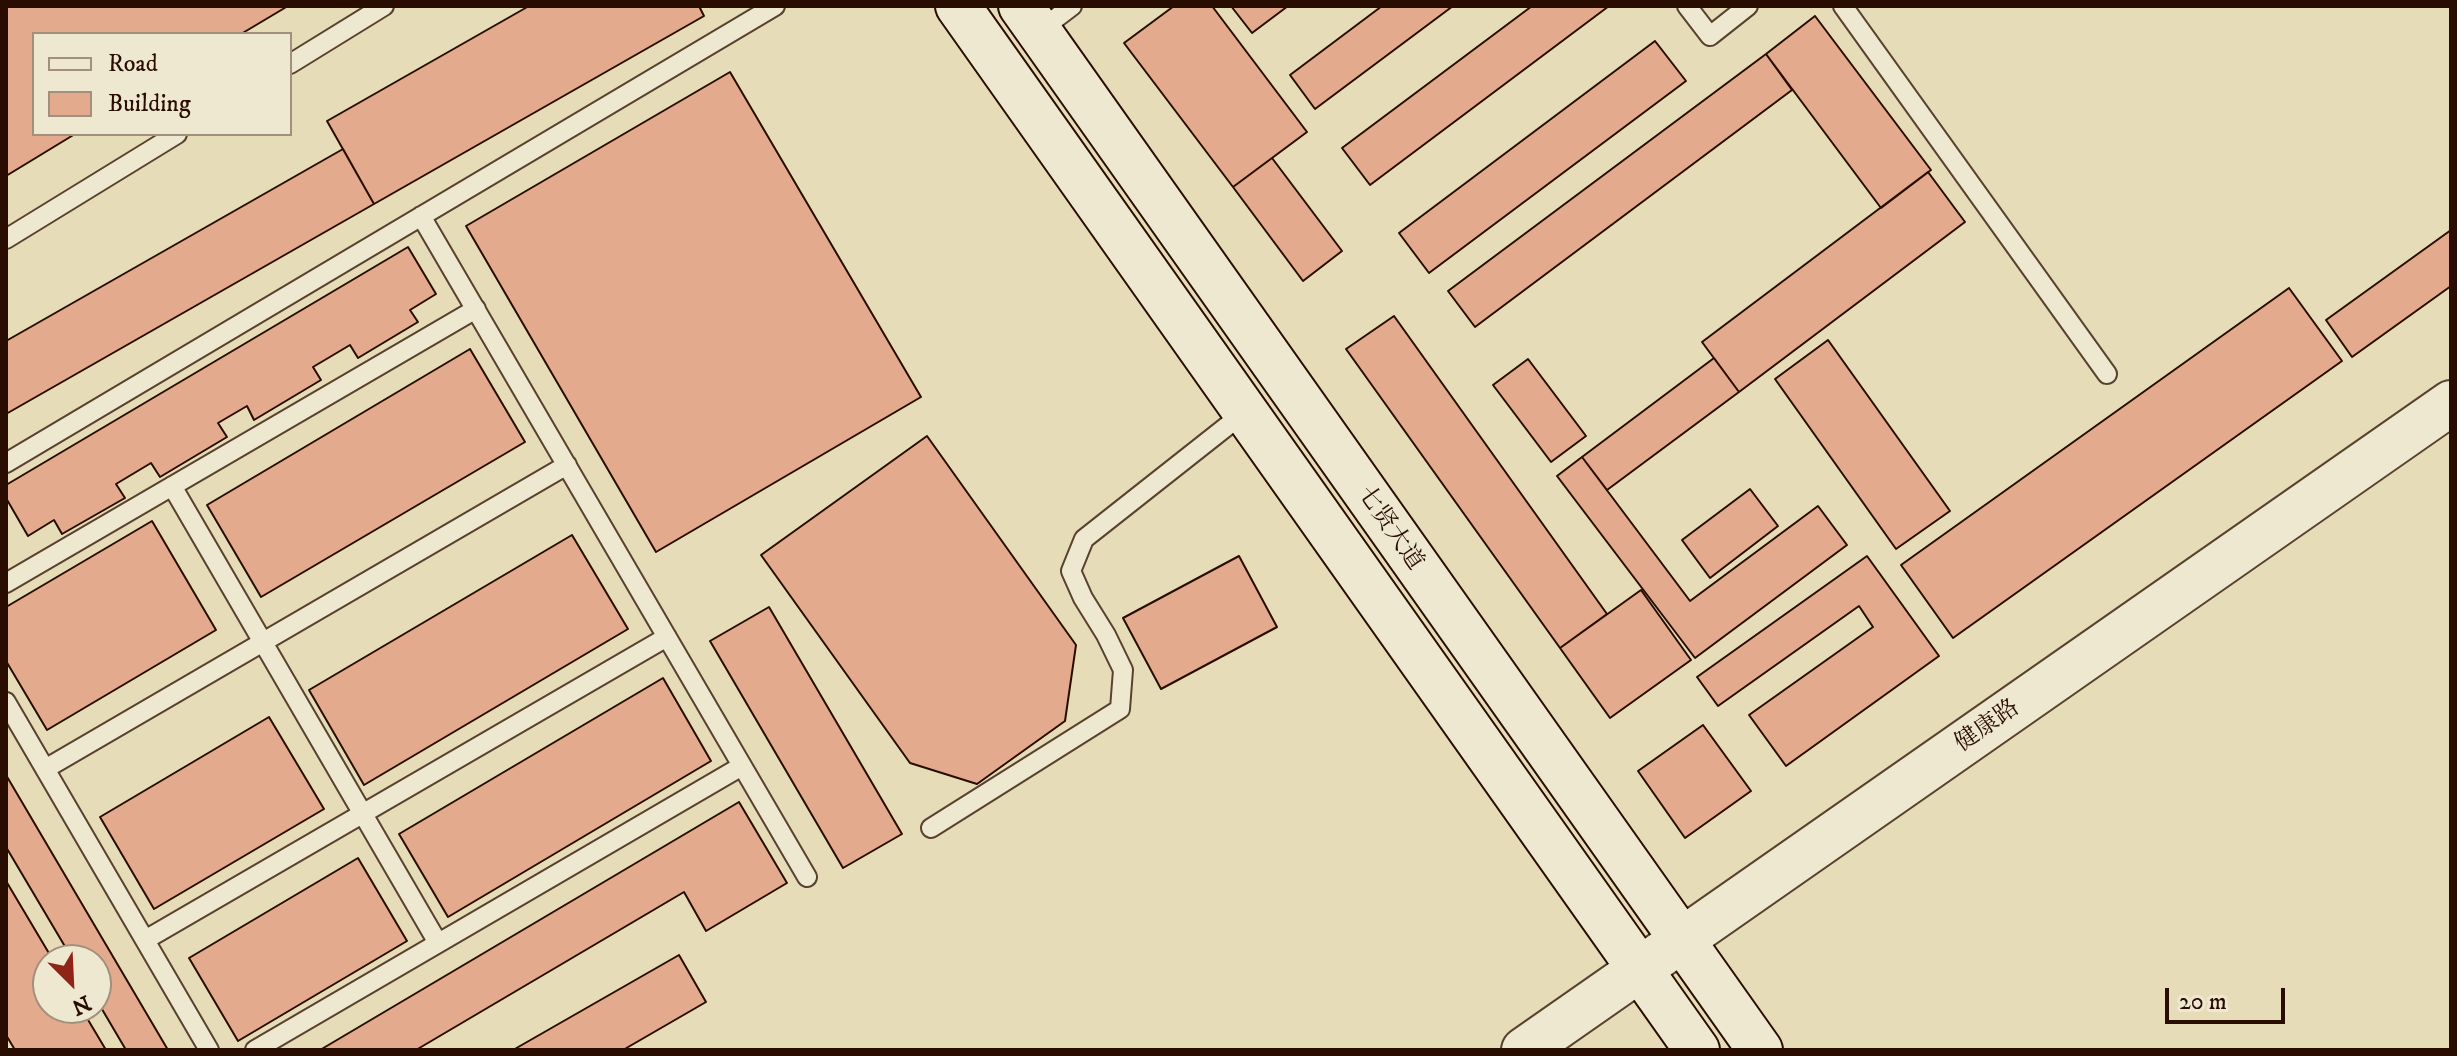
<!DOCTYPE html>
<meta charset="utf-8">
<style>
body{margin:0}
#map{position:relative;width:2457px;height:1056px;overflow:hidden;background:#e6dcb8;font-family:"IM FELL DW Pica",serif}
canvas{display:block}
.frame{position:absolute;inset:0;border:8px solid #290d00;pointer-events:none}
.legend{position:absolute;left:32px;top:32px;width:260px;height:104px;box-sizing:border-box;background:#efe8d1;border:2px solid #a0907d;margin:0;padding:10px 14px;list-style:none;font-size:24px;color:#290d00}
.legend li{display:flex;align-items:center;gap:16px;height:40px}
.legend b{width:40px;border:2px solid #a0907d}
.north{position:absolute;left:32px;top:944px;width:80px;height:80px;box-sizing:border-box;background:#efe8d1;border:2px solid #a0907d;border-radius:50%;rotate:156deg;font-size:22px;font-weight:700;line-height:32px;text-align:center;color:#290d00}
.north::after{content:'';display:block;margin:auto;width:28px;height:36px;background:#8f2418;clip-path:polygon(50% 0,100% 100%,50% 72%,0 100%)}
.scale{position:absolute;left:2165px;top:988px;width:120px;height:36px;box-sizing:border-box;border:4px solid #290d00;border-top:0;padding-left:10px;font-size:24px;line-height:28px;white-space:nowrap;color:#290d00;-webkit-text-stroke:6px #efe8d1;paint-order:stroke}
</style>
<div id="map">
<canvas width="2457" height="1056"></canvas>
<div class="frame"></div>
<ul class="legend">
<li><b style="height:10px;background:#efe8d1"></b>Road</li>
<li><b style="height:22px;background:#e3aa8d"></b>Building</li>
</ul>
<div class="north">N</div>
<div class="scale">20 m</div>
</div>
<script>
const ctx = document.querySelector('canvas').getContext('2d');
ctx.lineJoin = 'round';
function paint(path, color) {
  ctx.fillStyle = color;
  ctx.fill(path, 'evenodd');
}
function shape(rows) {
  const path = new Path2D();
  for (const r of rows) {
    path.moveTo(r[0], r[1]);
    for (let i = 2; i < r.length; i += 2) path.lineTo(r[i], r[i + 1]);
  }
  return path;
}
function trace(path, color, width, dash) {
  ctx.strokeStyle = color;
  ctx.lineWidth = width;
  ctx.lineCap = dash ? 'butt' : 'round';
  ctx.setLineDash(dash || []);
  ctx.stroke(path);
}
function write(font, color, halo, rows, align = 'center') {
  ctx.font = font + ' "IM FELL DW Pica","Noto Serif SC",serif';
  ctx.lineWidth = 8;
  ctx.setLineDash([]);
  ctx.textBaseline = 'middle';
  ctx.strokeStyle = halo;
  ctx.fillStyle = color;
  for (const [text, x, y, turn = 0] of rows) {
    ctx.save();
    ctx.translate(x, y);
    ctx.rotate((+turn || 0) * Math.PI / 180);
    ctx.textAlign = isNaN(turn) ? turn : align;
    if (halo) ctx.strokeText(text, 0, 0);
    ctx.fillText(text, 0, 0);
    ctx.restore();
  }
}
const building = shape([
 [6,6,288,6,241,34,34,34,34,134,75,134,6,176,6,6],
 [529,6,699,6,704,16,374,204,327,121,529,6],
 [1174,6,1212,6,1307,132,1233,187,1124,43,1174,6],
 [1231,6,1288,6,1252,33,1231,6],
 [1382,6,1453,6,1315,109,1290,75,1382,6],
 [1532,6,1609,6,1370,185,1342,148,1532,6],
 [1815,16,1931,170,1881,208,1766,54,1815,16],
 [1655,41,1686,81,1429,273,1399,233,1655,41],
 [1766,54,1792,90,1475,327,1448,291,1766,54],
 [730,72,921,397,656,552,466,226,730,72],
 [343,149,374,204,6,414,6,341,343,149],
 [1272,158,1342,251,1303,281,1233,187,1272,158],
 [1928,172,1965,222,1739,392,1702,342,1928,172],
 [2451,230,2451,286,2352,357,2326,320,2451,230],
 [408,247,436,294,410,310,418,322,358,358,350,345,313,367,321,380,254,420,247,406,218,423,227,437,160,477,151,463,116,484,125,498,62,534,54,520,28,536,6,498,6,485,408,247],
 [2289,288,2342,361,1953,638,1901,565,2289,288],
 [1394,316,1607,614,1560,648,1346,349,1394,316],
 [1828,340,1950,511,1896,549,1775,379,1828,340],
 [470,349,525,442,261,597,207,505,470,349],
 [1714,358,1739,392,1607,490,1582,457,1714,358],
 [1528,359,1586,436,1551,462,1493,385,1528,359],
 [927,436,1076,645,1065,721,977,784,910,763,761,555,927,436],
 [1582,457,1690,601,1818,506,1847,545,1695,658,1557,476,1582,457],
 [1750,489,1778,526,1710,578,1682,540,1750,489],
 [152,521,216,630,47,730,6,661,6,607,152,521],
 [572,535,628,629,364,785,309,690,572,535],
 [1239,556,1277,627,1161,689,1123,618,1239,556],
 [1867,556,1939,656,1786,766,1749,715,1873,627,1859,606,1718,706,1697,677,1867,556],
 [1641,590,1691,660,1610,718,1560,648,1641,590],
 [769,607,902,834,843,868,710,641,769,607],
 [663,678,711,761,448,917,399,834,663,678],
 [269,717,324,809,154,909,100,817,269,717],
 [1703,725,1751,791,1685,838,1638,771,1703,725],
 [6,775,168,1050,126,1050,96,999,96,960,73,960,6,847,6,775],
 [739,802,787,883,706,931,684,892,416,1050,320,1050,739,802],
 [358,858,407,941,238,1041,189,958,358,858],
 [6,881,53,960,48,960,48,1008,81,1008,106,1050,15,1050,6,1035,6,881],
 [679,955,706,1002,623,1050,513,1050,679,955]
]);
paint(building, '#e3aa8d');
trace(building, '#290d00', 2);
const service = shape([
 [1687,6,1710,36,1748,6],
 [1843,6,2107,374],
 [1039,31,1072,6],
 [290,64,384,6],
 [421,216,807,877],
 [6,239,177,134],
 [6,463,775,6],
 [172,486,438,943],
 [6,583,476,309],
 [6,702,209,1050],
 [45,769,567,465],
 [931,828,1120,709,1123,670,1106,635,1083,598,1071,571,1084,539,1245,412],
 [145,940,667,637],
 [255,1050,742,766]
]);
const tertiary = shape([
 [1524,1050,2451,403]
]);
const secondary = shape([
 [958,6,1697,1050],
 [1021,6,1760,1050]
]);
trace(service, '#58412e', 22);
trace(tertiary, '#58412e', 48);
trace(secondary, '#290d00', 48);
trace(service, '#efe8d1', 18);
trace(tertiary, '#efe8d1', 44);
trace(secondary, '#efe8d1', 44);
write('24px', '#290d00', '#efe8d1', [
 ["七贤大道",1389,529,55],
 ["健康路",1988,727,-35]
]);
</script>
